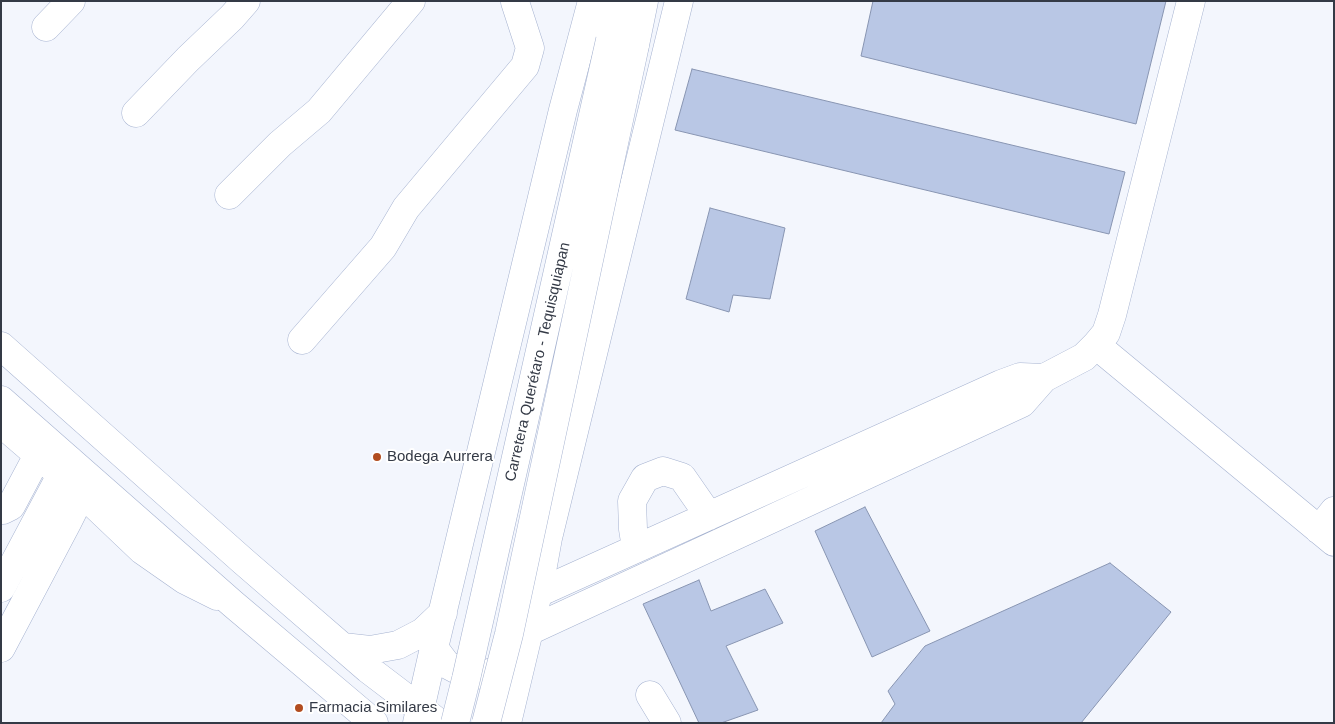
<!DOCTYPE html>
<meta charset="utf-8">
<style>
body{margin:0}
#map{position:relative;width:1335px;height:724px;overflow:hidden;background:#f3f6fd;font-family:Arial,sans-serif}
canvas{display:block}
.frame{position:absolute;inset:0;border:2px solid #343a46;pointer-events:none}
</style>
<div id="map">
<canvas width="1335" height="724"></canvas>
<div class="frame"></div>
</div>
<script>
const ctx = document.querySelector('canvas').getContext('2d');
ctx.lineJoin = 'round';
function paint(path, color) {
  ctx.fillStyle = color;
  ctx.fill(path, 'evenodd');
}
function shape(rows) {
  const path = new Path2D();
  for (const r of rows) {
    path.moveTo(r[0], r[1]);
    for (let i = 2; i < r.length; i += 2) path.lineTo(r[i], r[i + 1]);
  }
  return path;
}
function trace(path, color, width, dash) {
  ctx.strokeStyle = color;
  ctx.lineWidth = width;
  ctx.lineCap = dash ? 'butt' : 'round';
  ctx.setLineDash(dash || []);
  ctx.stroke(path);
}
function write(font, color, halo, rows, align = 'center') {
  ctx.font = font + ' Arial,sans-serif';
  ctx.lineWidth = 4;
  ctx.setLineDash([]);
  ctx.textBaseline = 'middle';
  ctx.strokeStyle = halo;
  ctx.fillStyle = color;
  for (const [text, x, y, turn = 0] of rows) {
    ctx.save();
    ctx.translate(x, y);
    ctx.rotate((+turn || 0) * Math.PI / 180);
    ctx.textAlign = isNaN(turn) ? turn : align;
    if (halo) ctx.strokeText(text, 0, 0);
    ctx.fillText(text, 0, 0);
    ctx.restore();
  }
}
const building = shape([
 [873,1,1166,1,1136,124,861,56,873,1],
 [692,69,1125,172,1109,234,675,130,692,69],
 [710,208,785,228,770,299,733,295,729,312,686,299,710,208],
 [865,507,930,631,872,657,815,531,865,507],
 [1110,563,1171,612,1081,723,881,723,895,704,888,691,925,646,1110,563],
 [699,580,711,611,765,589,783,623,726,646,758,710,721,723,699,723,643,604,699,580]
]);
paint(building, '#b9c7e5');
trace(building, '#8895b2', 1);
const minor = shape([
 [46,27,71,1],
 [136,113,188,59,232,17,246,1],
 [229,195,280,144,319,111,411,1],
 [302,340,383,247,406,208,525,66,530,48,515,2],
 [1096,345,1334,542],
 [1,423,81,492,142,550,185,580,217,596],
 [1,509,3,510,11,506,38,455],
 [1319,530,1334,511],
 [636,548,633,529,632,501,645,478,663,471,682,477,709,516],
 [1,588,69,460],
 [538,593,1001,384,1020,377,1044,378],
 [529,631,1022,403,1044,378,1084,357,1096,345,1106,333,1112,315,1191,1],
 [1,648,67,523,89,479],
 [650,695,667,723]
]);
const major = shape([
 [610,40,618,1],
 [635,45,644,1],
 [1,346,243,561,368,669,439,723],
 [1,400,233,604,374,723],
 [343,647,370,650,398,645,423,632,443,613],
 [434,648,446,664,463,673,483,675,501,669,516,655],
 [417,723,434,648,563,110,592,1],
 [507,723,538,593,548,538,679,1]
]);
trace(minor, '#a5b2d0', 29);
trace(major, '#a5b2d0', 29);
trace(minor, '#fff', 28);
trace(major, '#fff', 28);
const majorBridge = shape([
 [455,723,466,679,610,40],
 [486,723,509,634,635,45]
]);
trace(majorBridge, '#a5b2d0', 29, []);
trace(majorBridge, '#fff', 28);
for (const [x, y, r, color] of [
 [377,457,5,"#b24d20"],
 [299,708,5,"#b24d20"]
]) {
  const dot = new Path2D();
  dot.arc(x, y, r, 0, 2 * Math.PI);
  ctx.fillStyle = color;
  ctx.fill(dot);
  trace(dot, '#fff', 2);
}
write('15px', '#343a46', '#fff', [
 ["Carretera Querétaro - Tequisquiapan",538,362,-77]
]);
write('15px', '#343a46', '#fff', [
 ["Bodega Aurrera",387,457],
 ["Farmacia Similares",309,708]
], 'left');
</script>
